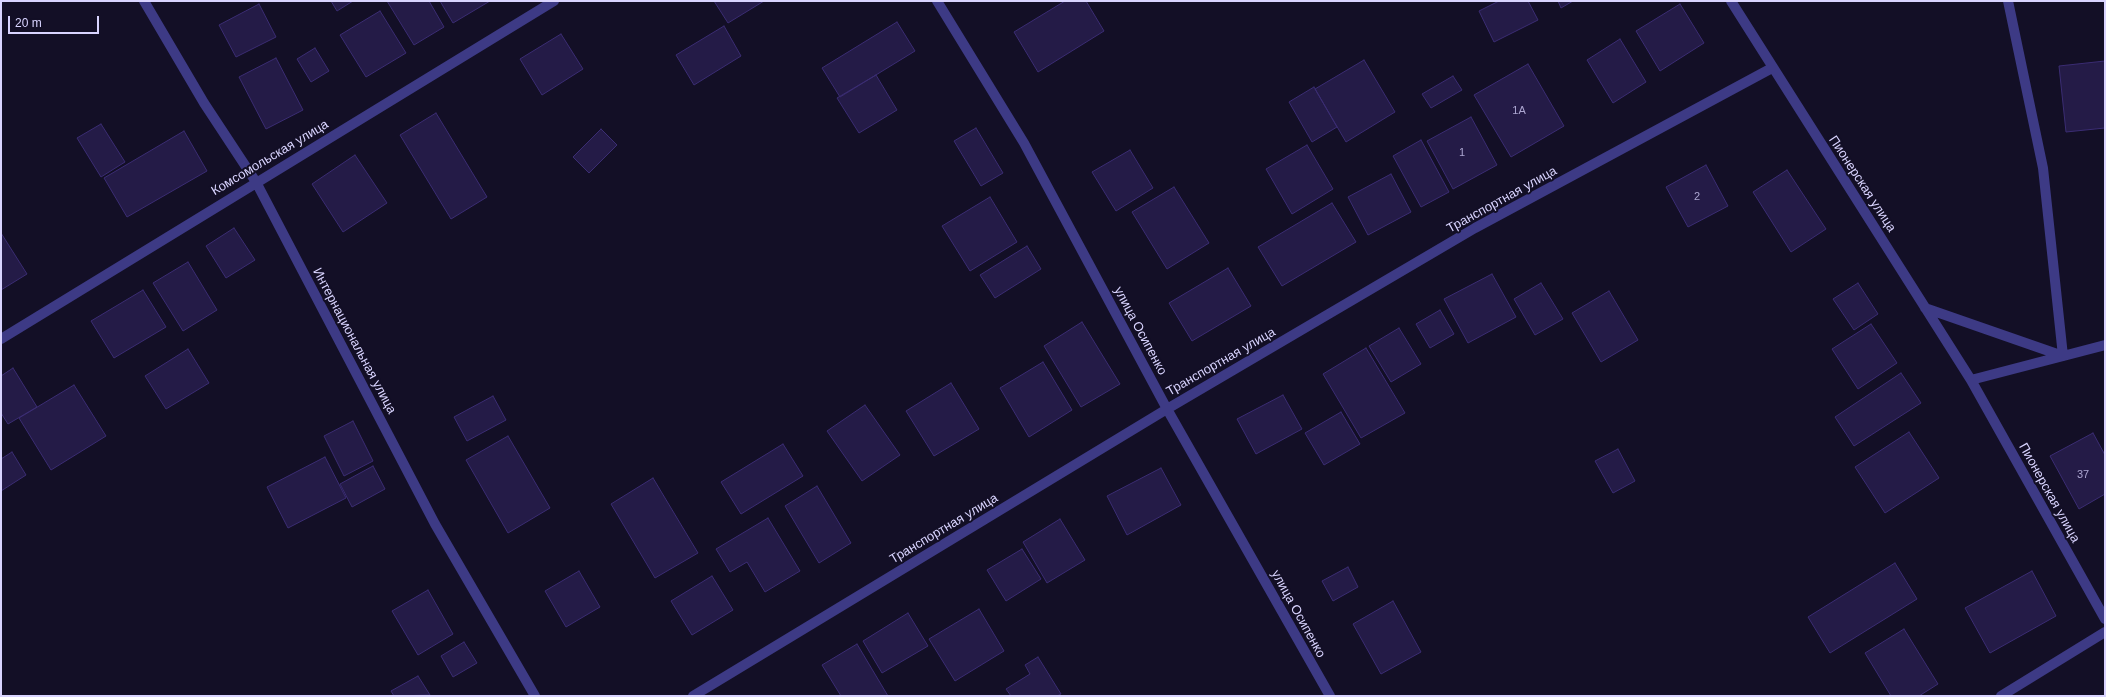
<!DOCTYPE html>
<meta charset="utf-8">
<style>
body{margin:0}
#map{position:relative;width:2106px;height:697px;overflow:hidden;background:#130f26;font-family:Arial,sans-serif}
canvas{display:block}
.frame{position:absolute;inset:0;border:2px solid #d9d4ff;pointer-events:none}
.scale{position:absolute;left:8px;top:16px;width:91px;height:18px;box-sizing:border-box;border:2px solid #d9d4ff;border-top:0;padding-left:5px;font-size:12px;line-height:14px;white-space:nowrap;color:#d9d4ff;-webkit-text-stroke:3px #130f26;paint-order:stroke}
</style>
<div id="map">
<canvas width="2106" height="697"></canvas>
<div class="frame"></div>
<div class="scale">20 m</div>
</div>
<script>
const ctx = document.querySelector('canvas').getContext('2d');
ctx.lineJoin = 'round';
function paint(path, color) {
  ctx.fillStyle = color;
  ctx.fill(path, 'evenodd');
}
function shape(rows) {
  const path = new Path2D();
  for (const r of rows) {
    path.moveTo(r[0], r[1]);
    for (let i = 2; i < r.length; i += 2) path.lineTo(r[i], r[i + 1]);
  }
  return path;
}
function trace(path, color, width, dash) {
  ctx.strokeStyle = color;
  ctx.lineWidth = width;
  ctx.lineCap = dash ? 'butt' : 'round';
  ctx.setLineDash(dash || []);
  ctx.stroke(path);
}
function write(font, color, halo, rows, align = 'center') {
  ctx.font = font + ' Arial,sans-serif';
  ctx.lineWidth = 4;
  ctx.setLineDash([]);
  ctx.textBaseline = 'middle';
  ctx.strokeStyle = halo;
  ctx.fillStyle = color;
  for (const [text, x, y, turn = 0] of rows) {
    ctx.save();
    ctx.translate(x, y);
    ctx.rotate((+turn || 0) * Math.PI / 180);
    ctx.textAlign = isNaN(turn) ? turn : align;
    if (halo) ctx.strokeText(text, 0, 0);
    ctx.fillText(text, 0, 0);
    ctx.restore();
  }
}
const building = shape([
 [331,1,353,1,337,11,331,1],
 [387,1,429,1,444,27,414,45,387,1],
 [440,1,490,1,453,23,440,1],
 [714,1,764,1,728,23,714,1],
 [1065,1,1086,1,1104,31,1038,72,1014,32,1065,1],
 [1499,1,1528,1,1538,20,1494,42,1479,11,1499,1],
 [1558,1,1573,1,1561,8,1558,1],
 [259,4,276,37,236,57,219,25,259,4],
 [1680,4,1704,43,1660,71,1636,31,1680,4],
 [380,11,406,53,366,77,340,35,380,11],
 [897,22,915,51,840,97,822,68,897,22],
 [724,26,741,56,694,85,676,55,724,26],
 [561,34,583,69,542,95,520,59,561,34],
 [1620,39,1646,82,1613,103,1587,60,1620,39],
 [315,48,329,71,311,82,297,59,315,48],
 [276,58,303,110,266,129,239,77,276,58],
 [1364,60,1395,112,1346,142,1315,89,1364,60],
 [2105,61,2105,128,2066,132,2059,66,2105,61],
 [1528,64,1564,126,1511,157,1474,95,1528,64],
 [876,75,897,110,859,133,837,98,876,75],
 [1453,76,1462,90,1431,108,1422,94,1453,76],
 [1314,87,1337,127,1312,142,1289,102,1314,87],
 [436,113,487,197,451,219,400,135,436,113],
 [1471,117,1497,165,1453,189,1427,141,1471,117],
 [101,124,125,162,101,177,77,138,101,124],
 [976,128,1003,173,981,186,954,141,976,128],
 [601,129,617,145,589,173,573,157,601,129],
 [184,131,207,171,127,217,104,178,184,131],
 [1421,140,1449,192,1421,207,1393,156,1421,140],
 [1307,145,1333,189,1292,214,1266,169,1307,145],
 [1130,150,1153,188,1116,211,1092,172,1130,150],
 [355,155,387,203,343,232,312,184,355,155],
 [1706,165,1728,206,1688,227,1666,187,1706,165],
 [1787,170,1826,229,1791,252,1753,192,1787,170],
 [1391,174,1411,212,1368,235,1348,197,1391,174],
 [1174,187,1209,243,1167,269,1132,212,1174,187],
 [990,197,1017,242,970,271,942,226,990,197],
 [1332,203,1356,242,1282,286,1258,247,1332,203],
 [234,228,255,260,226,278,206,246,234,228],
 [1,233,27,274,1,290,1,233],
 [1027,246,1041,269,995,298,980,275,1027,246],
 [188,262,217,310,183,331,153,283,188,262],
 [1228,268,1251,306,1192,341,1169,303,1228,268],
 [1492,274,1516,317,1468,343,1444,299,1492,274],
 [1541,283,1563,319,1535,335,1514,299,1541,283],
 [1858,283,1878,314,1854,330,1833,299,1858,283],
 [143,290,166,327,114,358,91,321,143,290],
 [1609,291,1638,340,1601,362,1572,313,1609,291],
 [1440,310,1454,334,1430,348,1416,324,1440,310],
 [1082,322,1120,384,1081,407,1044,346,1082,322],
 [1871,324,1897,363,1858,389,1832,349,1871,324],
 [1399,328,1421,364,1391,382,1369,346,1399,328],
 [1366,348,1405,413,1361,438,1323,374,1366,348],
 [188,349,209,383,166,409,145,376,188,349],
 [1043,362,1072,410,1029,437,1000,388,1043,362],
 [13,368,37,407,8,424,1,413,1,376,13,368],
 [1901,373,1921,403,1854,446,1835,417,1901,373],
 [951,383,979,429,934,456,906,411,951,383],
 [74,385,106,436,51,470,19,418,74,385],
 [1283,395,1302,429,1256,454,1237,419,1283,395],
 [493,396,506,420,467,441,454,417,493,396],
 [865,405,900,455,862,481,827,431,865,405],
 [1341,412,1360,444,1324,465,1305,433,1341,412],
 [353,421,373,461,344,476,324,436,353,421],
 [1909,432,1939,478,1885,513,1855,467,1909,432],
 [2093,433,2105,455,2105,494,2079,509,2050,456,2093,433],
 [508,436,550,508,508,533,466,460,508,436],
 [783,444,803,476,741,514,721,482,783,444],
 [1618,449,1635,481,1613,493,1595,461,1618,449],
 [12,452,26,475,1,491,1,459,12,452],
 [325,457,346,498,288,528,267,487,325,457],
 [373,466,385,489,352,507,340,484,373,466],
 [1161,468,1181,505,1127,535,1107,496,1161,468],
 [653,478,698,553,655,578,611,504,653,478],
 [817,486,851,543,819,563,785,506,817,486],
 [768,518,800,571,765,592,747,562,730,572,716,549,768,518],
 [1060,519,1085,560,1047,583,1023,542,1060,519],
 [1022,549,1041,579,1006,601,987,570,1022,549],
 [1895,563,1917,599,1830,653,1808,617,1895,563],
 [1348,567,1358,587,1333,601,1322,581,1348,567],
 [579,571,600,607,566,627,545,591,579,571],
 [2032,571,2056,616,1990,653,1965,608,2032,571],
 [712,576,733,610,692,635,671,601,712,576],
 [428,590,453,634,418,655,392,611,428,590],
 [1393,601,1421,652,1381,674,1353,624,1393,601],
 [979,609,1004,651,955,681,929,639,979,609],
 [908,613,928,646,882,673,863,641,908,613],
 [1904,629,1938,684,1919,696,1891,696,1865,653,1904,629],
 [464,642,477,663,453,677,441,656,464,642],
 [857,644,888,696,841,696,822,665,857,644],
 [1038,657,1061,694,1057,696,1011,696,1006,689,1030,674,1025,665,1038,657],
 [418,676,430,695,394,696,391,691,418,676]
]);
paint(building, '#241b47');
trace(building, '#3b2d73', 1);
trace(shape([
 [144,1,204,103,256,182,435,524,535,696],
 [937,1,1024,143,1167,409,1330,696],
 [1731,1,1971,380,2105,619],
 [1925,308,2063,356,2043,168,2008,1],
 [1,339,554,1],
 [1971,380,2105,345],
 [693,696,1167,409,1475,228,1772,68],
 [2001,696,2105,632]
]), '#3d3a85', 10);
write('11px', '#aca6d1', null, [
 ["1А",1519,111],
 ["1",1462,153],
 ["2",1697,197],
 ["37",2083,475]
]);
write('13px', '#d9d4ff', '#130f26', [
 ["Комсомольская улица",270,158,-31],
 ["Пионерская улица",1862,184,57],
 ["Транспортная улица",1502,200,-29],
 ["улица Осипенко",1140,331,62],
 ["Интернациональная улица",354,341,62],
 ["Транспортная улица",1221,362,-30],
 ["Пионерская улица",2049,493,61],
 ["Транспортная улица",944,529,-31],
 ["улица Осипенко",1298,614,61]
]);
</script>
